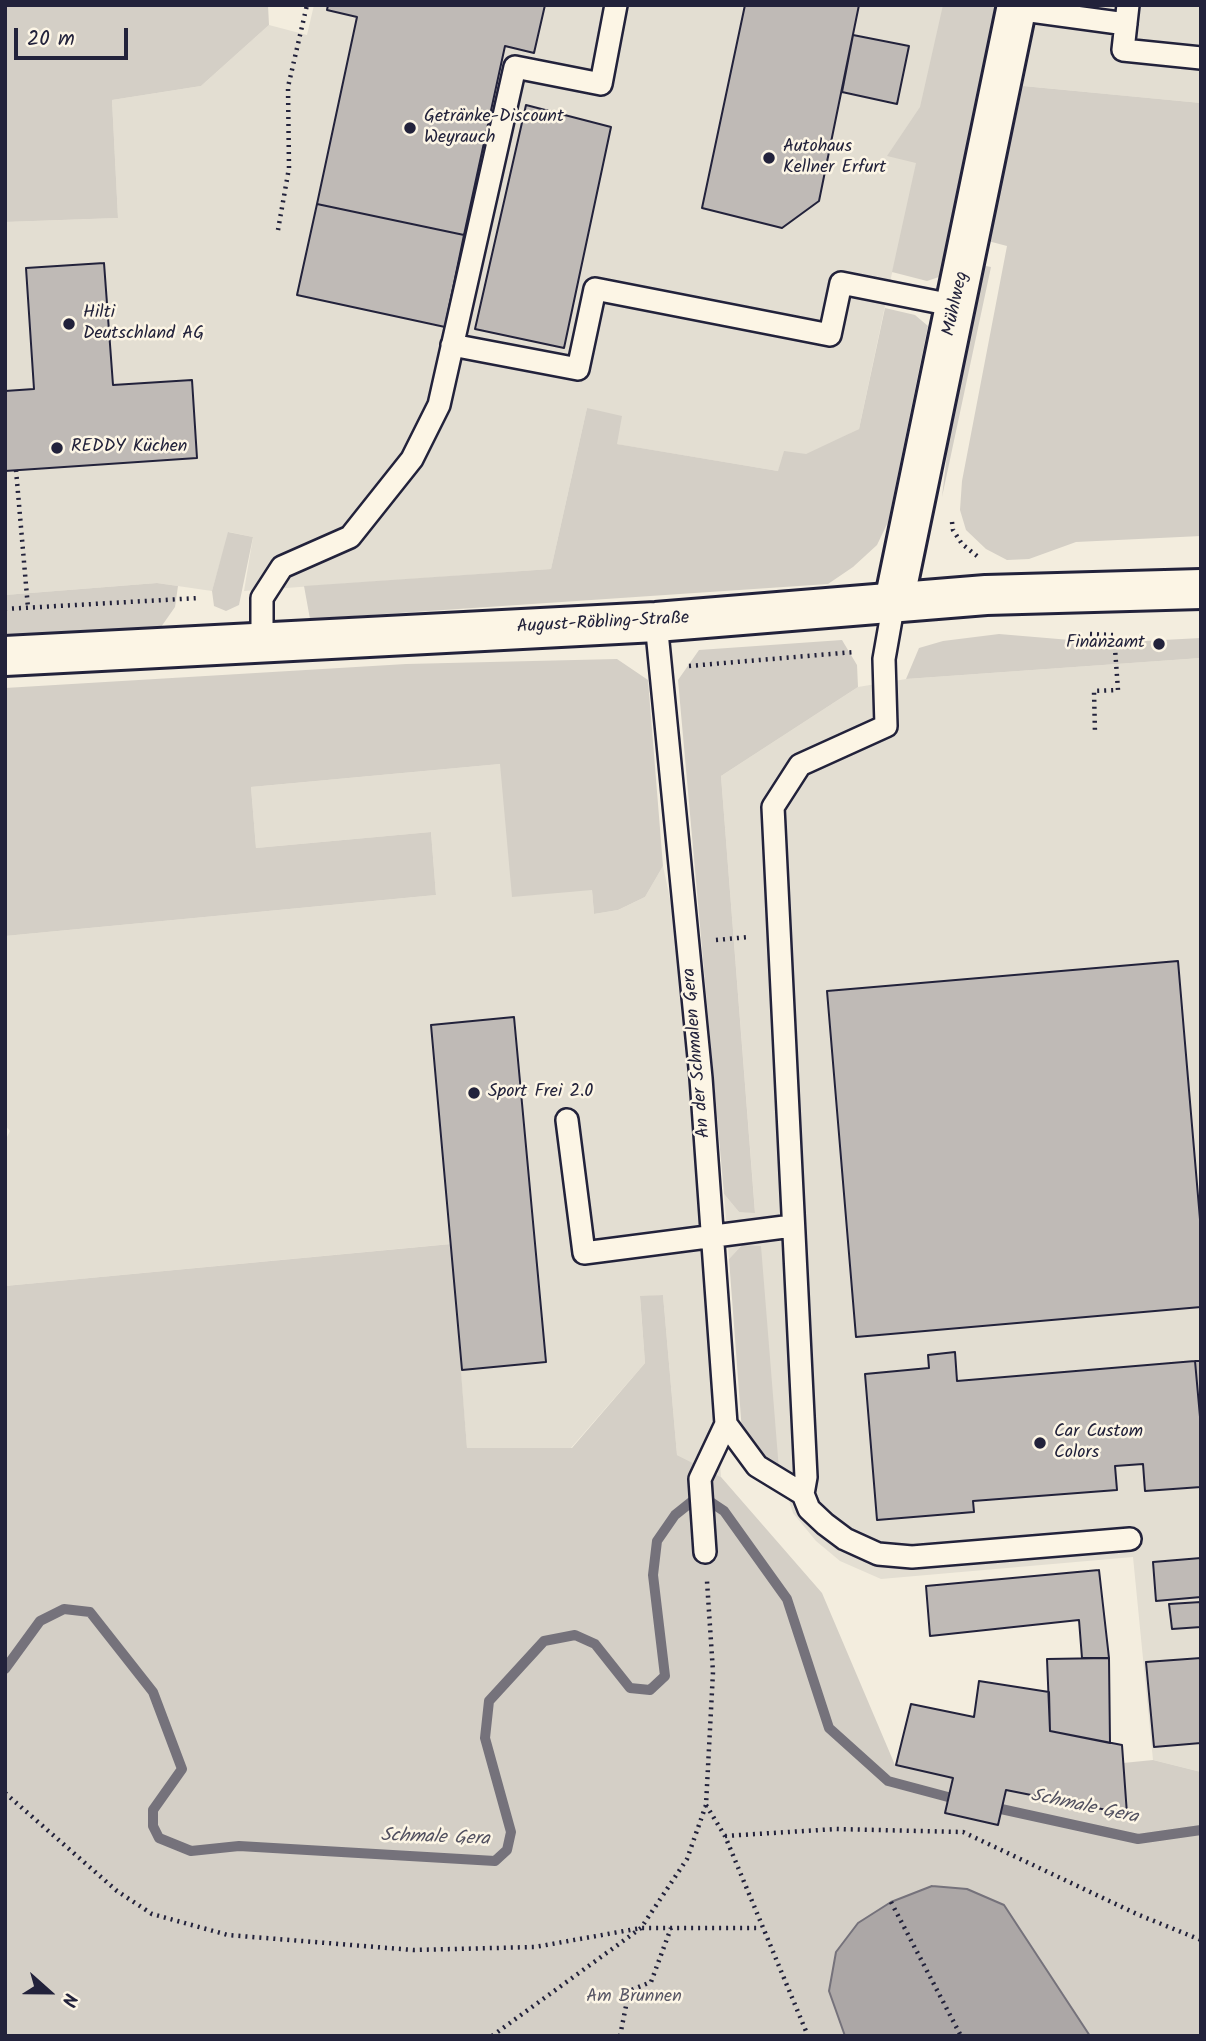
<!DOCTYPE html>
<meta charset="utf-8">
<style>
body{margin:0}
#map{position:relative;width:1206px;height:2041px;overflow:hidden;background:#f3edde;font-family:Kalam,sans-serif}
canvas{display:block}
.frame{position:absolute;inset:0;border:7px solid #22223b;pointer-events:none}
.north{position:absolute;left:14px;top:1957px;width:70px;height:70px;-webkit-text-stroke:5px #fcf5e5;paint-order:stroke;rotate:111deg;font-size:19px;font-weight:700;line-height:28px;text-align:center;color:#22223b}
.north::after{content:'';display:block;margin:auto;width:24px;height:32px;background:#22223b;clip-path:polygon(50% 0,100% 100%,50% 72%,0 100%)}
.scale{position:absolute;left:14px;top:28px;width:114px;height:32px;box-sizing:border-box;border:4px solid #22223b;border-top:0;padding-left:9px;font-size:21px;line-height:24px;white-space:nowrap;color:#22223b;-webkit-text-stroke:5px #fcf5e5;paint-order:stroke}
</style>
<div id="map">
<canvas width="1206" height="2041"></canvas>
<div class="frame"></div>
<div class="north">N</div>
<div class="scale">20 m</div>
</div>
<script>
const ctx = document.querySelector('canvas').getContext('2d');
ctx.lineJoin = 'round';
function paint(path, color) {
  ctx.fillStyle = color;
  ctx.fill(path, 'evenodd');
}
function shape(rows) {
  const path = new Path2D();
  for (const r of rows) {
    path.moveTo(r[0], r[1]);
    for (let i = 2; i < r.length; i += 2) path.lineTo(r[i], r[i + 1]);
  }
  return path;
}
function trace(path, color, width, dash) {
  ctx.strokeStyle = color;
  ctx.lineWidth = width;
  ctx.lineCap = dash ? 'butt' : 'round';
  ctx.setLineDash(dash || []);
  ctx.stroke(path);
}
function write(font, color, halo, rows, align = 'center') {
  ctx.font = font + ' Kalam,sans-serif';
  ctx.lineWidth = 5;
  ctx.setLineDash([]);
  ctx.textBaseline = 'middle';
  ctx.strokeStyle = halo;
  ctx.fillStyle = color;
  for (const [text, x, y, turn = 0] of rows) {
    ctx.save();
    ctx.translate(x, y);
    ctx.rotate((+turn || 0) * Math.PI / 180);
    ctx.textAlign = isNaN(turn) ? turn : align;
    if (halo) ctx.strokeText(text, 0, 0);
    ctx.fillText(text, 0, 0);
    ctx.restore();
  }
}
paint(shape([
 [314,5,993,5,892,273,859,429,778,471,616,444,587,408,551,569,244,591,253,537,229,532,212,591,157,583,5,595,5,222,118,218,112,100,201,86,269,25,307,35],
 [1039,5,1201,5,1201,103,1023,86],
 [1201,658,1201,1772,1153,1760,1133,1557,881,1579,840,1561,816,1541,793,1513,779,1470,742,1245,729,1259,724,1194,739,1212,755,1212,721,776,858,687,906,679],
 [500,764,592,890,594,914,618,910,645,897,663,866,682,955,697,1108,721,1477,677,1455,663,1295,640,1297,645,1363,571,1448,467,1448,450,1244,5,1286,5,1141,10,1131,5,1125,5,936,436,895,431,832,256,848,251,787]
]), '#e3ded2');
paint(shape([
 [5,5,268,5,269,25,201,86,112,100,118,218,5,222],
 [943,5,1000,5,945,275,927,281,892,272,916,163,887,156,920,107],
 [1023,86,1201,103,1201,536,1076,542,1029,559,1007,560,986,549,966,530,960,510,962,481,1007,246,988,241],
 [981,265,991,267,942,497,954,394],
 [885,308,915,315,928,326,888,522,877,545,853,567,828,584,310,619,304,586,551,569,587,408,622,416,617,444,778,471,784,451,806,454,859,429],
 [228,532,253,537,239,605,226,611,214,606,212,591],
 [157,583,178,586,175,607,161,627,5,637,5,595],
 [999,634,1106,643,1201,638,1201,658,906,679,919,648,943,641],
 [842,640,857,665,858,687,721,776,755,1213,739,1212,724,1194,678,680,699,650],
 [617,659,648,680,663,866,645,897,618,910,594,914,592,890,512,897,500,764,251,787,256,848,431,832,436,895,5,936,5,688,406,664],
 [451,1244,467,1448,572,1448,645,1363,640,1296,663,1295,677,1455,721,1477,822,1593,895,1765,953,1778,945,1813,998,1824,1006,1790,1126,1814,1123,1763,1153,1760,1201,1772,1201,2036,1090,2036,1004,1905,829,1991,845,2036,5,2036,5,1286],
 [742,1245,761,1246,779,1470,743,1445,729,1259]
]), '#d4cfc6');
const water = shape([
 [932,1886,967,1889,1004,1905,1090,2036,845,2036,829,1991,836,1952,858,1923,891,1902,932,1886]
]);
paint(water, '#aca7a6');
trace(water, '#75727b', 2);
trace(shape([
 [5,1669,40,1621,64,1609,90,1612,153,1692,182,1769,153,1810,153,1826,159,1838,191,1851,239,1846,495,1861,507,1850,511,1832,485,1738,489,1701,544,1641,575,1635,595,1644,630,1688,650,1690,665,1676,653,1575,657,1541,675,1515,700,1495,724,1511,787,1599,829,1728,888,1781,948,1797],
 [1001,1809,1138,1839,1201,1830]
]), '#75727b', 10);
const building = shape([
 [328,5,545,5,534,53,505,46,464,235,317,204,357,17,327,10,328,5],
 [745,5,859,5,819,201,782,228,702,208,745,5],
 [853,35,909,46,897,104,842,92,853,35],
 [526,105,611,127,564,348,475,329,526,105],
 [317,204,464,235,445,327,297,295,317,204],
 [104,263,113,385,192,380,197,458,5,471,5,391,34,389,26,268,104,263],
 [1178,961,1201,1231,1201,1307,856,1337,827,991,1178,961],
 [514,1017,546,1362,462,1370,431,1025,514,1017],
 [955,1352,957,1381,1195,1361,1201,1428,1201,1487,1145,1491,1143,1464,1115,1466,1117,1490,973,1501,974,1512,877,1520,865,1374,929,1368,928,1355,955,1352],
 [1195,1361,1201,1361,1201,1428,1195,1361],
 [1201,1558,1201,1597,1156,1601,1153,1562,1201,1558],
 [1099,1570,1109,1658,1082,1658,1079,1620,930,1636,926,1586,1099,1570],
 [1201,1602,1201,1627,1172,1629,1169,1604,1201,1602],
 [1109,1658,1110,1743,1050,1731,1047,1659,1109,1658],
 [1201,1658,1201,1743,1154,1747,1146,1662,1201,1658],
 [979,1681,1049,1692,1050,1731,1122,1745,1127,1814,1006,1790,998,1825,945,1813,953,1778,896,1765,911,1704,974,1717,979,1681]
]);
paint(building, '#bfbab6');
trace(building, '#22223b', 2);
const lane = shape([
 [1128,5,1123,50,1201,58],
 [1016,9,1126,24],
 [452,345,578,369,595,289,830,335,841,283,957,306],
 [894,602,884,659,886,726,800,765,773,807,806,1477,803,1494,809,1509,825,1524,845,1539,878,1554,912,1557,1130,1539],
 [656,622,701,1078,726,1424,700,1479,705,1552],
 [262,642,262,598,282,567,350,537,412,459,439,405,515,67,601,84,616,5],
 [567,1120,584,1253,792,1226],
 [726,1424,757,1466,803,1494]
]);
const street = shape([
 [894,602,1017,5]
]);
const secondary = shape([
 [5,656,656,622,986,595,1201,589]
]);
trace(lane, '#22223b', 26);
trace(street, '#22223b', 44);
trace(secondary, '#22223b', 44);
trace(shape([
 [278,230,289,168,288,87,307,5],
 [16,470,28,608],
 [952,522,953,530,962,544,977,556],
 [5,609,199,598],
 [1090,634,1114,635,1118,690,1094,691,1095,734],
 [689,666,854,652],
 [716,940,749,937],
 [5,1793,117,1891,152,1914,228,1935,413,1950,535,1947,641,1928,761,1928],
 [706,1805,725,1836,808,2036],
 [725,1836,836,1829,963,1832,1139,1915,1201,1940],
 [891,1902,961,2036],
 [492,2036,641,1928,687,1859,706,1805,713,1672,707,1581],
 [620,2036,629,1991,651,1982,671,1928]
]), '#22223b', 4.5, [2, 5]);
trace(lane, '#fcf5e5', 21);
trace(street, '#fcf5e5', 38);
trace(secondary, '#fcf5e5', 38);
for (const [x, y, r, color] of [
 [410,128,7,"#22223b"],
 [769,158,7,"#22223b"],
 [69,324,7,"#22223b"],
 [57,448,7,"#22223b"],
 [1159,644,7,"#22223b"],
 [474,1093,7,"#22223b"],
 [1040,1443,7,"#22223b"]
]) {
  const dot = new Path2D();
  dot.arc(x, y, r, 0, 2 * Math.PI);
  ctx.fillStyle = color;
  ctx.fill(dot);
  trace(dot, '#fcf5e5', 2.5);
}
write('18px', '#22223b', '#fcf5e5', [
 ["Getränke-Discount",424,118],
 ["Weyrauch",424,139],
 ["Autohaus",783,148],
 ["Kellner Erfurt",783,169],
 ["Hilti",83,314],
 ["Deutschland AG",83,335],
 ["REDDY Küchen",71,448],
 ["Finanzamt",1145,644,"right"],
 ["Sport Frei 2.0",488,1093],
 ["Car Custom",1054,1433],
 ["Colors",1054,1454]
], 'left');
write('18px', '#22223b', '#fcf5e5', [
 ["Mühlweg",957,304,-78],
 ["August-Röbling-Straße",603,624,-3],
 ["An der Schmalen Gera",698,1053,-95]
]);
write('18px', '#575665', '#fcf5e5', [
 ["Am Brunnen",634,1998]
]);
write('italic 19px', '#525160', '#fcf5e5', [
 ["Schmale Gera",1084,1808,12],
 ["Schmale Gera",435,1839,2]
]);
</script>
